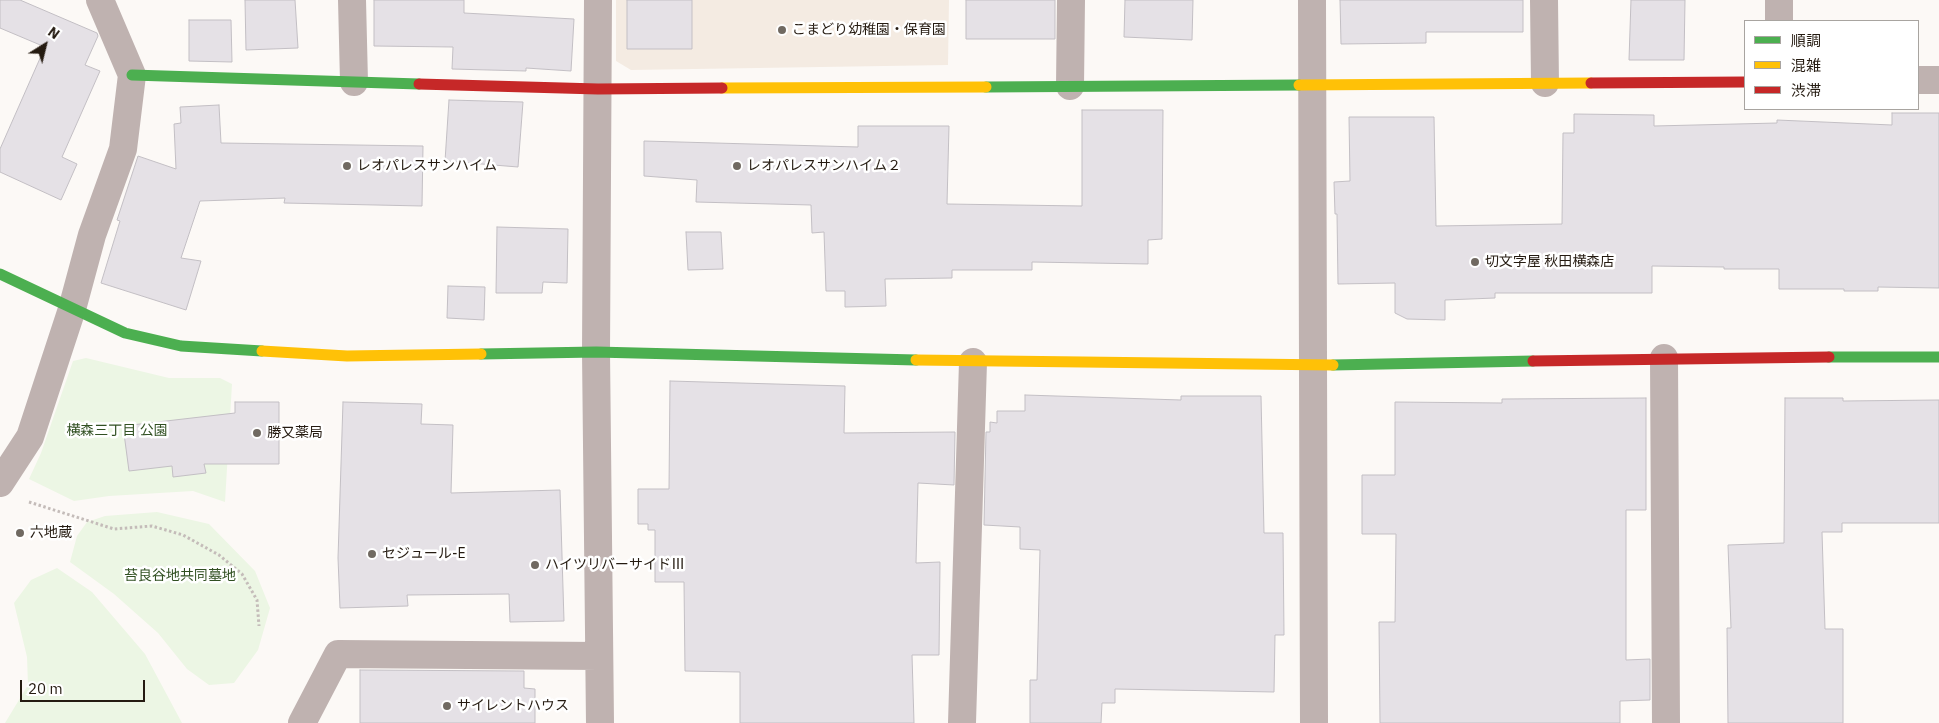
<!DOCTYPE html>
<meta charset="utf-8">
<style>
body{margin:0}
#map{position:relative;width:1939px;height:723px;overflow:hidden;background:#fcf9f6;font-family:"IBM Plex Sans","Noto Sans JP",sans-serif}
canvas{display:block}
.legend{position:absolute;left:1744px;top:20px;width:175px;height:90px;box-sizing:border-box;background:#fff;border:1px solid #a8a4a0;margin:0;padding:6px 9px;list-style:none;font-size:15px;color:#251b11}
.legend li{display:flex;align-items:center;gap:10px;height:25px}
.legend b{width:25px;border:1px solid #a8a4a0}
.north{position:absolute;left:20px;top:20px;width:50px;height:50px;-webkit-text-stroke:4px #fff;paint-order:stroke;rotate:36deg;font-size:14px;font-weight:700;line-height:20px;text-align:center;color:#251b11}
.north::after{content:'';display:block;margin:auto;width:18px;height:22px;background:#251b11;clip-path:polygon(50% 0,100% 100%,50% 72%,0 100%)}
.scale{position:absolute;left:20px;top:680px;width:125px;height:22px;box-sizing:border-box;border:2px solid #251b11;border-top:0;padding-left:6px;font-size:15px;line-height:18px;white-space:nowrap;color:#251b11;-webkit-text-stroke:4px #fff;paint-order:stroke}
</style>
<div id="map">
<canvas width="1939" height="723"></canvas>
<ul class="legend">
<li><b style="height:6px;background:#4caf50"></b>順調</li>
<li><b style="height:6px;background:#ffc107"></b>混雑</li>
<li><b style="height:6px;background:#c62828"></b>渋滞</li>
</ul>
<div class="north">N</div>
<div class="scale">20 m</div>
</div>
<script>
const ctx = document.querySelector('canvas').getContext('2d');
ctx.lineJoin = 'round';
function paint(path, color) {
  ctx.fillStyle = color;
  ctx.fill(path, 'evenodd');
}
function shape(rows) {
  const path = new Path2D();
  for (const r of rows) {
    path.moveTo(r[0], r[1]);
    for (let i = 2; i < r.length; i += 2) path.lineTo(r[i], r[i + 1]);
  }
  return path;
}
function trace(path, color, width, dash) {
  ctx.strokeStyle = color;
  ctx.lineWidth = width;
  ctx.lineCap = dash ? 'butt' : 'round';
  ctx.setLineDash(dash || []);
  ctx.stroke(path);
}
function write(font, color, halo, rows, align = 'center') {
  ctx.font = font + ' "IBM Plex Sans","Noto Sans JP",sans-serif';
  ctx.lineWidth = 5;
  ctx.setLineDash([]);
  ctx.textBaseline = 'middle';
  ctx.strokeStyle = halo;
  ctx.fillStyle = color;
  for (const [text, x, y, turn = 0] of rows) {
    ctx.save();
    ctx.translate(x, y);
    ctx.rotate((+turn || 0) * Math.PI / 180);
    ctx.textAlign = isNaN(turn) ? turn : align;
    if (halo) ctx.strokeText(text, 0, 0);
    ctx.fillText(text, 0, 0);
    ctx.restore();
  }
}
paint(shape([
 [616,0,949,0,948,65,631,70,616,61]
]), '#f4ebe2');
paint(shape([
 [86,358,169,378,220,378,232,384,225,502,193,491,109,496,74,501,29,479,41,453,73,361],
 [157,512,209,524,255,571,270,608,258,650,234,683,209,685,187,669,158,633,114,594,70,562,77,536,87,522,105,516],
 [57,568,92,592,145,654,182,723,5,723,28,685,27,657,14,603,31,580]
]), '#ecf6e4');
const building = shape([
 [0,0,20,0,97,33,98,36,85,65,100,71,62,157,77,164,61,200,0,172,0,149,45,47,0,28,0,0],
 [245,0,295,0,298,48,246,50,245,0],
 [374,0,464,0,464,13,574,19,571,71,526,68,526,71,452,69,453,47,374,46,374,0],
 [627,0,692,0,692,49,627,49,627,0],
 [966,0,1055,0,1055,39,966,39,966,0],
 [1125,0,1193,0,1192,40,1124,37,1125,0],
 [1340,0,1523,0,1523,32,1426,32,1426,43,1341,44,1340,0],
 [1631,0,1685,0,1684,60,1629,60,1631,0],
 [189,20,231,20,232,62,189,61,189,20],
 [449,100,523,102,518,167,445,161,449,100],
 [219,105,221,143,423,146,422,206,284,203,285,198,200,201,181,258,201,261,186,310,101,283,120,221,117,220,138,156,176,169,174,124,181,123,180,107,219,105],
 [1082,110,1163,110,1162,239,1148,240,1148,264,1032,262,1032,270,952,270,952,278,885,279,886,306,845,307,845,291,826,291,824,232,812,233,811,205,696,202,697,180,644,176,644,141,858,147,858,126,949,126,947,204,1082,206,1082,110],
 [1892,113,1939,113,1939,288,1878,287,1878,291,1844,291,1844,289,1779,289,1779,269,1724,269,1724,267,1652,266,1652,293,1495,293,1495,298,1445,300,1445,320,1407,319,1395,313,1395,283,1338,284,1337,214,1335,214,1334,182,1350,181,1349,117,1434,117,1436,226,1562,224,1563,133,1574,133,1574,114,1654,115,1654,126,1777,123,1777,120,1892,125,1892,113],
 [497,227,568,229,567,283,543,282,542,293,496,293,497,227],
 [686,232,721,232,723,269,688,270,686,232],
 [448,286,485,287,484,320,447,318,448,286],
 [670,381,845,386,844,433,955,432,954,485,918,483,916,563,940,562,939,655,912,655,914,723,740,723,740,672,685,671,684,582,655,582,655,530,648,530,648,524,638,524,638,489,669,489,670,381],
 [1025,395,1181,400,1181,396,1261,396,1264,533,1283,533,1284,635,1275,635,1274,692,1115,689,1115,703,1102,703,1101,723,1030,723,1030,680,1037,680,1040,550,1020,549,1020,527,984,525,986,432,990,432,990,422,997,423,997,411,1025,411,1025,395],
 [1646,398,1646,510,1626,510,1626,660,1650,659,1650,700,1620,701,1620,723,1380,723,1379,622,1395,622,1396,534,1362,534,1362,475,1395,475,1395,402,1502,403,1502,399,1646,398],
 [1785,398,1843,398,1843,401,1939,400,1939,523,1842,523,1842,532,1822,532,1825,629,1843,629,1843,723,1728,723,1727,628,1731,628,1728,545,1784,543,1785,398],
 [235,402,279,402,279,464,204,464,206,473,173,477,172,466,129,471,123,426,235,413,235,402],
 [343,402,422,404,421,424,453,425,451,493,560,490,564,621,510,622,509,594,407,595,408,606,340,608,338,558,343,402],
 [360,670,524,671,524,688,535,689,535,723,360,723,360,670]
]);
paint(building, '#e5e1e6');
trace(building, '#c3bfc4', 1);
trace(shape([
 [68,436,114,434],
 [29,502,114,529,152,526,183,535,219,555,242,574,257,600,259,626]
]), '#c4bcb9', 3, [2.5, 2.5]);
trace(shape([
 [352,0,354,82],
 [598,0,596,352,600,723],
 [1312,0,1314,723],
 [1544,0,1545,83],
 [1779,0,1779,21],
 [1918,80,1939,80],
 [1070,86,1071,0],
 [1664,358,1666,723],
 [0,483,30,437,72,309,92,235,123,149,132,75,100,0],
 [302,723,338,654,599,656],
 [962,723,973,362]
]), '#bfb2b0', 28);
trace(shape([
 [132,75,419,84],
 [986,87,1299,85],
 [0,274,125,333,181,346,262,351],
 [481,354,596,352,916,360],
 [1829,357,1939,357],
 [1333,365,1533,361]
]), '#4caf50', 11);
trace(shape([
 [1299,85,1591,83],
 [722,88,986,87],
 [262,351,347,356,481,354],
 [916,360,1333,365]
]), '#ffc107', 11);
trace(shape([
 [1591,83,1745,82],
 [419,84,598,89,722,88],
 [1533,361,1829,357]
]), '#c62828', 11);
for (const [x, y, r, color] of [
 [782,30,5,"#706961"],
 [347,166,5,"#706961"],
 [737,166,5,"#706961"],
 [1475,262,5,"#706961"],
 [257,433,5,"#706961"],
 [20,533,5,"#706961"],
 [372,554,5,"#706961"],
 [535,565,5,"#706961"],
 [447,706,5,"#706961"]
]) {
  const dot = new Path2D();
  dot.arc(x, y, r, 0, 2 * Math.PI);
  ctx.fillStyle = color;
  ctx.fill(dot);
  trace(dot, '#fff', 2);
}
write('14px', '#251b11', '#fff', [
 ["こまどり幼稚園・保育園",792,30],
 ["レオパレスサンハイム",357,166],
 ["レオパレスサンハイム２",747,166],
 ["切文字屋 秋田横森店",1485,262],
 ["勝又薬局",267,433],
 ["六地蔵",30,533],
 ["セジュール-E",382,554],
 ["ハイツリバーサイドⅢ",545,565],
 ["サイレントハウス",457,706]
], 'left');
write('14px', '#315022', '#fff', [
 ["横森三丁目 公園",117,431],
 ["苔良谷地共同墓地",180,576]
]);
</script>
